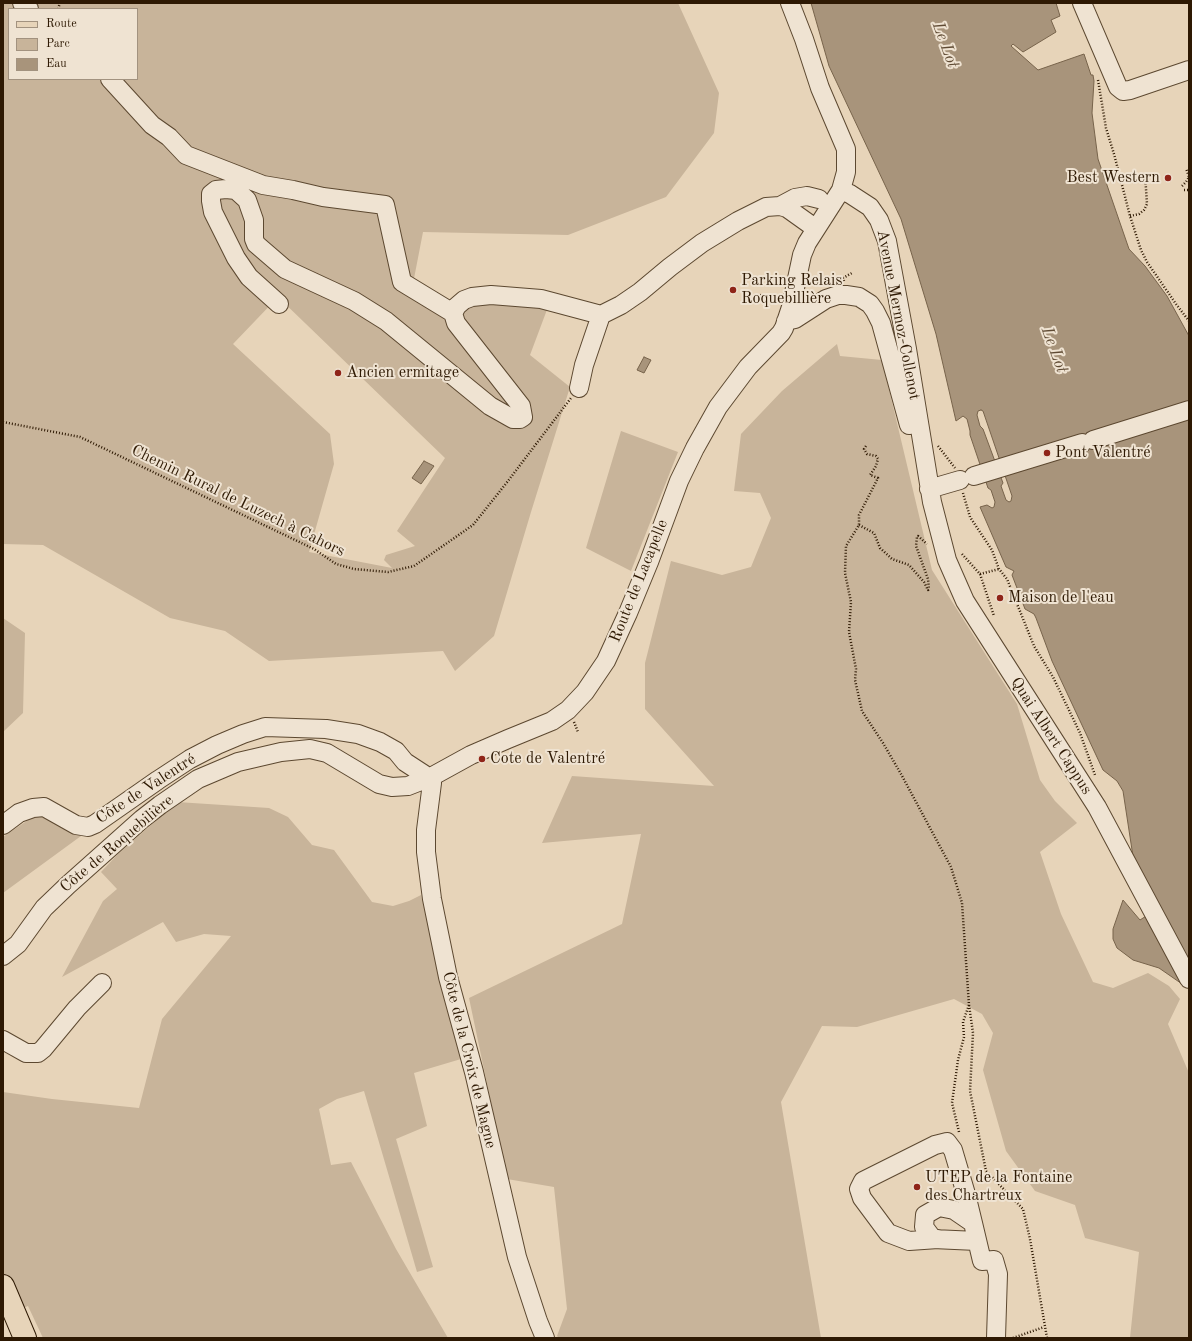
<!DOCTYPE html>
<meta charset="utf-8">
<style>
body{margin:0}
#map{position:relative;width:1192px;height:1341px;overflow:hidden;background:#e7d4b9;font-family:"Old Standard TT",serif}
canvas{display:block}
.frame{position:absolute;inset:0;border:4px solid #2e1903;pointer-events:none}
.legend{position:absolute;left:8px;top:8px;width:130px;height:72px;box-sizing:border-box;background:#efe3d2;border:1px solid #a2927f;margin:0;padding:5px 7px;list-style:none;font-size:12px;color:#2e1903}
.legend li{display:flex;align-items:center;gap:8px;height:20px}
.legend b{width:20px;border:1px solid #a2927f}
</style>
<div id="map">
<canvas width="1192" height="1341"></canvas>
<div class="frame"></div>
<ul class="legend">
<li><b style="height:5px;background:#e7d4b9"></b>Route</li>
<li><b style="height:11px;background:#c8b49a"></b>Parc</li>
<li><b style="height:11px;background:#a8947b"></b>Eau</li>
</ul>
</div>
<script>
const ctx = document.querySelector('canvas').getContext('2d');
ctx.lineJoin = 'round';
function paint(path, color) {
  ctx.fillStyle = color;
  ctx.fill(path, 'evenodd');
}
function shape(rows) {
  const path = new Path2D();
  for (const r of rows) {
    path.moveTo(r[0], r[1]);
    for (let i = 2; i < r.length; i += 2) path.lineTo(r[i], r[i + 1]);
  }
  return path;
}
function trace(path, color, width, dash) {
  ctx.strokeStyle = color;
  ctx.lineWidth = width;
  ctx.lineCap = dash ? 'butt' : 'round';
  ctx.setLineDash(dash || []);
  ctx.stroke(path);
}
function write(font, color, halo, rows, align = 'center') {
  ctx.font = font + ' "Old Standard TT",serif';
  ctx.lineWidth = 4;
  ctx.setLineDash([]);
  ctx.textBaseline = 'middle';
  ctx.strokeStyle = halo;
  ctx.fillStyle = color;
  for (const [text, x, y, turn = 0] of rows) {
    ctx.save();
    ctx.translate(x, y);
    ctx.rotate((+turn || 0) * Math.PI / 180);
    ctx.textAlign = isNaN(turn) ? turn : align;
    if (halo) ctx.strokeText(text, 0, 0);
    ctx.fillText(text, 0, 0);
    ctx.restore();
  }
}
paint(shape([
 [3,3,678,3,719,93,714,133,666,197,568,235,423,232,411,294,465,306,492,300,548,307,530,355,570,387,531,512,494,636,455,671,443,651,269,661,225,631,170,618,43,545,3,544],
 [9,9,137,9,137,79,9,79],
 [278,297,445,458,397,531,415,546,386,555,384,560,392,568,309,552,334,464,330,434,233,344],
 [837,344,840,356,882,360,932,570,1017,704,1040,780,1055,801,1077,823,1040,852,1061,914,1093,982,1113,988,1148,973,1169,986,1180,999,1168,1024,1189,1073,1189,1338,1130,1338,1139,1252,1085,1238,1075,1205,1035,1191,1006,1151,983,1070,993,1033,982,1014,954,999,857,1027,822,1026,781,1102,821,1338,559,1338,557,1336,567,1309,554,1187,507,1179,469,998,622,924,641,834,542,843,572,776,714,786,645,709,645,663,671,561,722,575,751,567,771,518,760,493,734,491,741,434,782,391],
 [621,431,678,452,631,571,586,548],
 [3,618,25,633,23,713,3,732],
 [177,802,269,808,288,817,312,845,334,850,372,902,393,906,409,901,421,895,461,1059,414,1073,427,1126,396,1139,433,1267,417,1272,364,1091,337,1099,319,1109,331,1165,351,1162,396,1249,448,1338,43,1338,28,1306,3,1316,3,1092,52,1099,139,1108,162,1019,231,936,204,934,176,942,163,922,62,977,103,901,117,889,101,872,118,854],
 [34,816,49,819,81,836,3,893,3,837]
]), '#c8b49a');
const water = shape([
 [811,3,1056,3,1060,16,1051,20,1056,32,1023,52,1013,44,1011,46,1038,70,1084,54,1091,75,1093,75,1094,81,1092,113,1098,159,1129,249,1145,266,1167,296,1189,336,1189,987,1185,986,1159,968,1133,960,1117,948,1113,939,1113,929,1123,900,1140,920,1157,909,1134,863,1123,791,1117,781,1103,770,1052,661,1036,618,1034,614,1025,609,1012,575,1014,571,1006,567,980,507,987,505,992,508,994,507,995,502,991,490,988,488,970,435,970,431,967,419,963,416,956,421,936,334,901,219,829,66,811,3],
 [981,410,983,411,1012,496,1011,501,1009,502,1006,500,1001,486,1003,483,983,429,980,426,977,415,978,411,981,410],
 [644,357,651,360,644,373,637,370,644,357],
 [424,461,434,466,421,484,412,478,424,461]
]);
paint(water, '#a8947b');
trace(water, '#77634b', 1);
const minor = shape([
 [22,3,29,9],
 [1082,3,1118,87,1123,91,1130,90,1189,70],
 [110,79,152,125,169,137,186,155,263,185,293,190,323,197,385,205,402,282,453,313],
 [841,190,850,194,870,207,879,220,887,241,907,349,932,502,947,560,965,601,1097,807,1189,979],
 [780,206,795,198,807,196,819,199],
 [279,304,249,277,236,258,213,212,211,201,211,194,216,190,226,189,236,190,247,200,254,220,254,239,256,244,285,269,354,301,386,321,490,406,513,419,520,419,523,417,521,406,456,323,453,313,457,306,464,300,472,297,491,295,541,299,601,315],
 [786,321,795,319,826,299,838,295,846,295,859,297,870,304,875,311,881,323,909,425],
 [579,388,584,365,601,315,621,305,640,292,670,267,702,243,738,221,766,207,780,206,787,208,815,228],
 [1093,440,1189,410],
 [974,476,1082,443],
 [929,489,960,480],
 [431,777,432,783,426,830,426,852,432,899,448,977,474,1072,517,1257,538,1321,545,1338],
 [3,825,19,813,33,808,44,807,76,825,88,827,95,824,158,780,190,759,217,745,243,734,265,727,326,729,358,734,380,742,396,751,405,762,428,777],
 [3,956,18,944,44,908,68,885,142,819,160,805,198,779,238,762,281,752,310,749,327,753,379,784,392,787,408,786,431,777,471,755,508,739,552,721,568,710,585,692,606,661,628,613,649,562,679,481,695,448,718,407,748,367,781,333,784,328,791,307,802,255,807,243,841,190,846,172,846,149,820,88,804,39,790,3],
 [3,1040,26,1053,38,1053,43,1049,77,1008,102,983],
 [938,1239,909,1241,888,1233,862,1198,859,1189,863,1181,935,1145,947,1142,953,1150,966,1194,973,1223],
 [977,1241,933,1239,924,1227,925,1215,939,1207,954,1210,973,1223,982,1261,994,1260,998,1274,996,1338]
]);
const major = shape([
 [3,1286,25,1338]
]);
trace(minor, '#5c4830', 20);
trace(major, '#2e1903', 24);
trace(shape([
 [58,9,60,3],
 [1098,80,1106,128,1114,154,1130,216,1141,250,1147,262,1176,304,1189,321],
 [1182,186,1186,182,1189,177,1186,168],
 [1184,190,1189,190],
 [1130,216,1139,214,1144,210,1147,204,1145,174],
 [844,281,843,278,852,273],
 [760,295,778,302],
 [3,422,80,437,314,549,336,564,354,569,388,572,414,566,473,525,508,481,571,398],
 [866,446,864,449,867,454,876,456,878,459,876,466,870,475,878,478,859,515,859,525,846,546,845,573,851,602,849,632,856,669,855,680,862,711,883,743,901,774,951,867,962,903,969,1005,963,1022,964,1037,958,1060,952,1103,959,1132],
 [938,446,955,468],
 [963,493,970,517,992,550,999,569,1007,579,1034,646,1053,677,1080,733,1095,775],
 [859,525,874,533,880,548,892,559,909,565,924,582,928,590,929,589,928,579,916,546,917,537,918,536,927,544],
 [962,554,980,574,994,616],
 [980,574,999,569],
 [574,722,578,732],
 [969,1005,973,1033,970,1091,986,1171,1023,1209,1030,1239,1047,1338],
 [1013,1338,1044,1327]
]), '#2e1903', 2.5, [1, 2]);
trace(minor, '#efe3d2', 18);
trace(major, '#e7d4b9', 22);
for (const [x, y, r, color] of [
 [1168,178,4,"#8f2418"],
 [733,290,4,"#8f2418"],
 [338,373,4,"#8f2418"],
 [1047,453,4,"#8f2418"],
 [1000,598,4,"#8f2418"],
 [482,759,4,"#8f2418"],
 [917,1187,4,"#8f2418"]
]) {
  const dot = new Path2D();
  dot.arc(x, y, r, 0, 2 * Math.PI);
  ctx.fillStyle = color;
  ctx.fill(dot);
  trace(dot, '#efe3d2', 1.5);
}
write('16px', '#2e1903', '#efe3d2', [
 ["Best Western",1160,178,"right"],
 ["Parking Relais",741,281],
 ["Roquebillière",741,299],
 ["Ancien ermitage",346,373],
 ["Pont Valentré",1055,453],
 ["Maison de l'eau",1008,598],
 ["Cote de Valentré",490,759],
 ["UTEP de la Fontaine",925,1178],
 ["des Chartreux",925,1196]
], 'left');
write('16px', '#2e1903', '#efe3d2', [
 ["Avenue Mermoz-Collenot",898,315,79],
 ["Chemin Rural de Luzech à Cahors",238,501,26],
 ["Route de Lacapelle",639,581,-68],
 ["Quai Albert Cappus",1051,736,57],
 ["Côte de Valentré",146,789,-33],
 ["Côte de Roquebilière",117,844,-40],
 ["Côte de la Croix de Magne",469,1060,76]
]);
write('italic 17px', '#5f4a33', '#efe3d2', [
 ["Le Lot",945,45,70],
 ["Le Lot",1054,350,70]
]);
</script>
